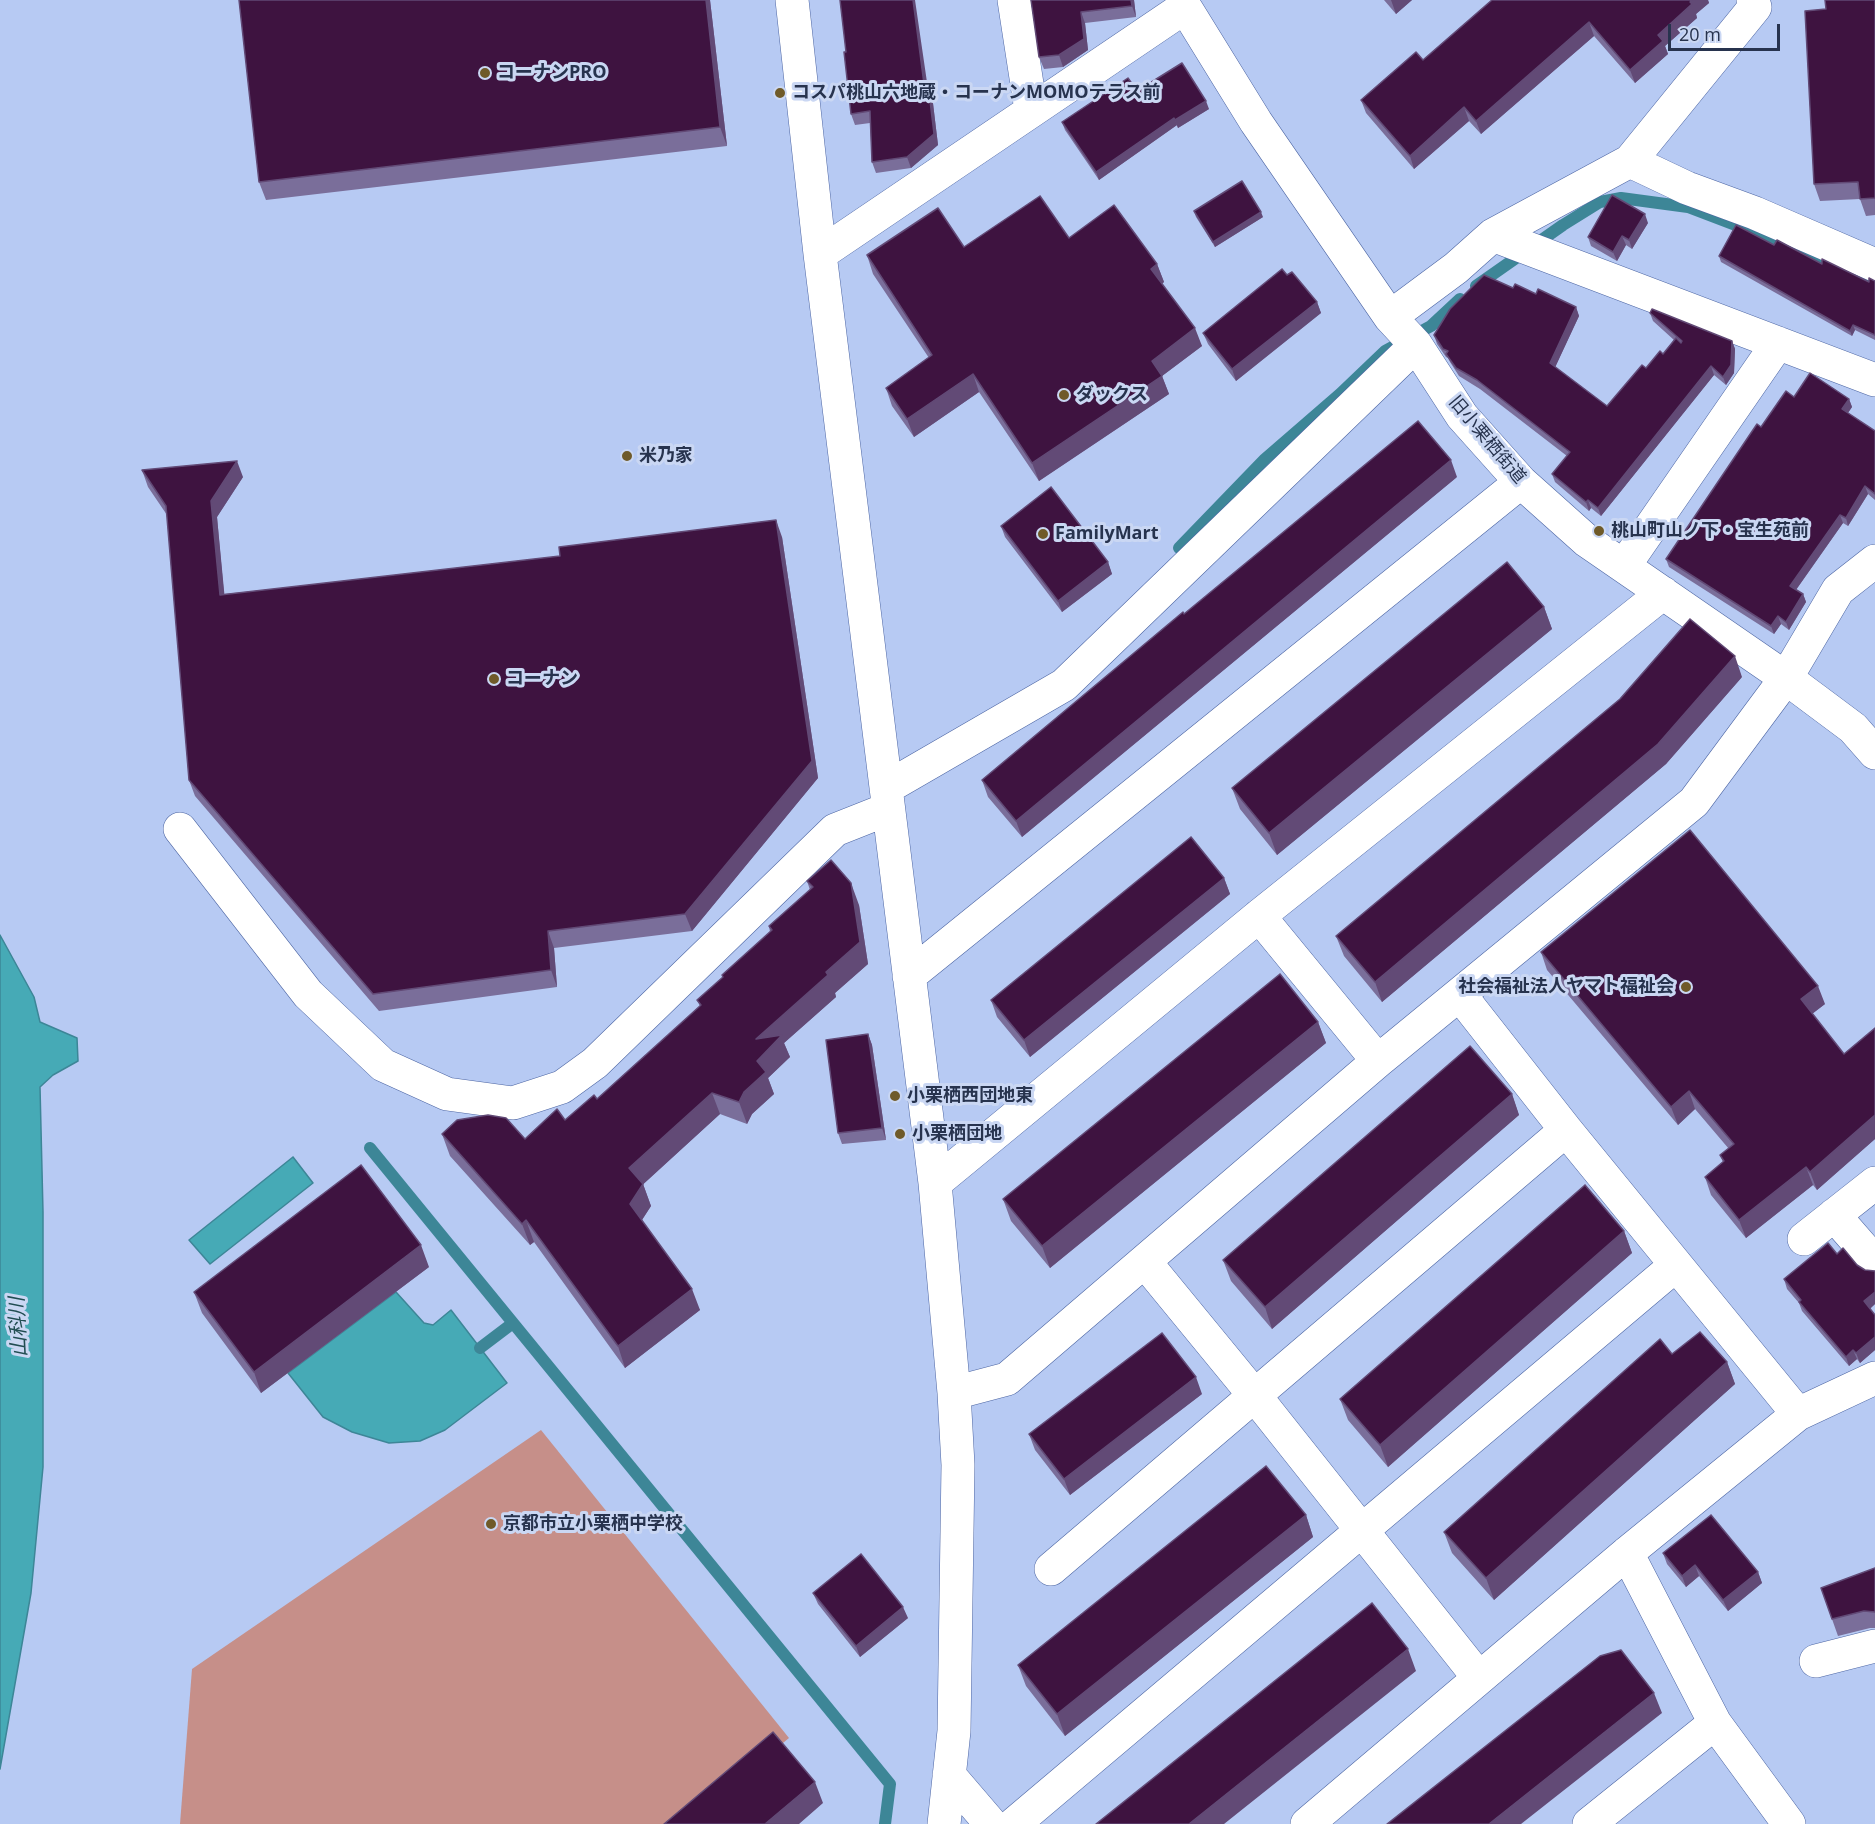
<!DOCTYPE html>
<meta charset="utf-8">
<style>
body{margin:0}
#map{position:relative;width:1875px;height:1824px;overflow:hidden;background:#b7caf3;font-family:"Open Sans",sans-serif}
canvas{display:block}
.scale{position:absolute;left:1668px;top:24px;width:112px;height:27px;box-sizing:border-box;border:3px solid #27334e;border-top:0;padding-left:8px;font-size:18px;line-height:21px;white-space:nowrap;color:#27334e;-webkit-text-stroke:4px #cad7f3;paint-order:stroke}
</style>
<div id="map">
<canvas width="1875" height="1824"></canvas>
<div class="scale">20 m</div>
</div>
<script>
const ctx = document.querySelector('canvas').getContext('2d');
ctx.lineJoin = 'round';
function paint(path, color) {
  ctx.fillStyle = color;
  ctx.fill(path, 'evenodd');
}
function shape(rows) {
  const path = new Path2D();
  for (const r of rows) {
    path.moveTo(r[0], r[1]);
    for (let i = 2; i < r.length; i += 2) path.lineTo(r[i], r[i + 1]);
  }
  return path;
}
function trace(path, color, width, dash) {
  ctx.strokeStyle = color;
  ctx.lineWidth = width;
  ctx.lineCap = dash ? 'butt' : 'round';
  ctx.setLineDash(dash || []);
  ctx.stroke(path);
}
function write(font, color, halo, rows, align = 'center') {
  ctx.font = font + ' "Open Sans","Noto Sans JP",sans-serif';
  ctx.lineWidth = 6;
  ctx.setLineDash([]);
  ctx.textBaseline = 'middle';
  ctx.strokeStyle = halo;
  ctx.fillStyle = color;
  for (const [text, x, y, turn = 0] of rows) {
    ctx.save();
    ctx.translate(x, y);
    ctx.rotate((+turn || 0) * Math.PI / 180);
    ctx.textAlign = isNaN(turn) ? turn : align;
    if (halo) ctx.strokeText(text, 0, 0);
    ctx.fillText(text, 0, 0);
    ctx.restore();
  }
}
paint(shape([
 [541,1430,789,1738,685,1824,180,1824,192,1669]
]), '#c68f89');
const water = shape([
 [0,935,34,997,40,1022,77,1038,78,1061,53,1075,40,1087,43,1212,43,1467,31,1593,0,1769,0,935],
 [293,1157,313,1183,210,1264,189,1240,293,1157],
 [396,1292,424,1323,433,1325,451,1310,507,1383,445,1430,420,1441,389,1443,352,1432,323,1417,288,1373,396,1292]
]);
paint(water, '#46aab6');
trace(water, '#3d8697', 1.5);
trace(shape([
 [1476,286,1563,225,1600,202,1621,198,1688,207,1772,239,1875,284],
 [1179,548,1265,459,1340,394,1385,351,1431,326,1460,299],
 [370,1148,890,1784,885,1824],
 [480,1348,513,1323]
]), '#3d8697', 12);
const minor = shape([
 [792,0,820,254,935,1183,954,1393,958,1465,954,1731,944,1824],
 [1014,0,1031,110],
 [1183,0,1185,7,1256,122,1390,317,1416,345,1462,416,1521,482,1587,541,1786,678,1853,728,1875,753],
 [1630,161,1687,188,1755,213,1875,265],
 [1493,235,1875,380],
 [820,254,1185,7],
 [1390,317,1456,268,1493,235,1630,161,1755,7,1753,0],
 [1624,566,1778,343],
 [886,788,1064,685,1416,345],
 [180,829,308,994,383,1065,447,1094,513,1103,562,1087,595,1063,835,830,888,809],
 [1259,916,1378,1061],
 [909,976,1521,482],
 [1460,995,1566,1130,1798,1414],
 [935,1183,1259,916,1663,593],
 [1834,1215,1875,1262],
 [1804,1239,1875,1183],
 [1145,1262,1255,1396,1479,1678],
 [954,1393,1007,1379,1378,1061,1694,802,1786,678,1838,590,1875,561],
 [1627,1553,1715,1723,1789,1824],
 [1051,1569,1566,1130],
 [1816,1661,1875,1646],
 [949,1775,991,1824],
 [1014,1824,1676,1265],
 [1307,1824,1627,1553,1798,1414,1875,1378],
 [1589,1824,1715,1723]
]);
trace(minor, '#4c65a3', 34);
trace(minor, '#fff', 33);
paint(shape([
 [710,0,727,146,266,200,259,182],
 [1031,0,1134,0,1136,17,1085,23,1088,50,1063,67,1044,69,1039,57],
 [1384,0,1412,0,1396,14],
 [1492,0,1708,0,1709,3,1696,14,1697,18,1665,46,1668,54,1635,83,1594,36,1481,134,1469,121,1414,169,1366,113,1361,100,1423,60],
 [1875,0,1875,215,1866,216,1860,199,1820,201,1814,184,1826,9],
 [928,84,932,95,938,145,911,168,876,173,872,162,870,123,855,125,851,114],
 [1137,91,1209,109,1178,128,1177,125,1099,180,1065,130,1062,122],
 [1194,211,1263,217,1215,247,1196,217],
 [1648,223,1632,249,1626,245,1617,261,1591,246,1588,237],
 [1069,238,1157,264,1164,282,1162,284,1202,346,1162,376,1169,394,1039,481,979,392,914,437,892,406,886,388,929,358,873,274,867,255],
 [1774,245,1869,282,1875,281,1875,340,1855,330,1852,336,1721,262,1719,256],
 [1287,275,1317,302,1321,313,1236,381,1208,344,1203,333],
 [1513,288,1536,294,1576,307,1579,316,1555,367,1607,406,1646,368,1663,354,1674,340,1653,321,1650,313,1732,341,1735,349,1734,373,1726,385,1714,375,1601,516,1591,508,1589,511,1555,482,1552,474,1567,456,1480,389,1459,376,1450,362,1448,358,1446,357,1437,344,1434,335],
 [1794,397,1849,399,1852,407,1848,413,1875,431,1875,500,1868,494,1848,526,1843,523,1796,590,1803,594,1806,602,1789,630,1781,624,1774,634,1669,567,1666,559,1761,427],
 [142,470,243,477,217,517,224,594,782,537,818,778,692,931,554,948,557,987,379,1011,195,796,189,780,167,515,148,487],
 [1457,477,1022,837,988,797,982,780,1184,614],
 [1001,526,1108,562,1112,574,1062,612,1005,537],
 [1544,607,1552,629,1277,855,1240,809,1232,788],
 [1742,677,1666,764,1382,1002,1344,956,1336,936],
 [1224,878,1230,894,1030,1057,997,1017,991,1000],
 [807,881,859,905,868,964,835,993,836,997,784,1043,790,1057,768,1078,774,1094,752,1114,747,1124,720,1114,643,1184,651,1206,642,1220,700,1310,625,1368,534,1242,530,1245,450,1156,442,1134,525,1139,565,1120,597,1099,700,1006,697,1000,723,977,722,975,770,932,769,926,810,890],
 [1541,952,1825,1004,1812,1014,1844,1054,1875,1028,1875,1139,1817,1190,1813,1185,1746,1238,1711,1195,1705,1177,1723,1162,1720,1155,1729,1149,1695,1109,1678,1125,1547,970],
 [1318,1022,1326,1043,1050,1268,1011,1221,1003,1199],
 [868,1034,872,1045,886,1140,842,1144,838,1133],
 [1512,1094,1519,1115,1272,1329,1231,1281,1223,1260],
 [1624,1231,1632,1253,1388,1467,1348,1420,1340,1399],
 [1837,1254,1865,1270,1875,1271,1875,1304,1870,1309,1875,1315,1875,1350,1860,1363,1857,1359,1849,1366,1802,1311,1799,1303,1787,1289,1784,1279],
 [429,1267,261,1393,202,1313,194,1292],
 [1672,1354,1727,1362,1735,1384,1494,1600,1452,1553,1444,1532],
 [1202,1394,1070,1495,1035,1450,1029,1434],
 [1306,1515,1313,1537,1065,1736,1026,1686,1018,1665],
 [1663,1553,1758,1572,1762,1583,1728,1611,1699,1576,1686,1587,1667,1564],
 [1875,1568,1875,1628,1870,1628,1838,1636,1821,1588],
 [813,1593,908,1618,860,1657,818,1604]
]), '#7a6e9a');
paint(shape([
 [706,0,710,0,727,146,720,127],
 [913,0,915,0,929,96,924,84],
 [1131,0,1134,0,1136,17,1132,6],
 [1391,0,1412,0,1396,14],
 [1692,0,1708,0,1709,3,1696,14,1697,18,1665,46,1668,54,1635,83,1630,70,1658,35],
 [1081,12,1085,23,1088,50,1063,67,1059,55],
 [1589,22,1594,36,1481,134,1476,121],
 [928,84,932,95,938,145,911,168,907,157],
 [1206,101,1209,109,1178,128,1175,120],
 [1464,107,1469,121,1414,169,1410,156],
 [1174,118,1177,125,1099,180,1096,172],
 [1261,212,1263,217,1215,247,1213,242],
 [1645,214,1648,223,1632,249,1629,240],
 [1622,236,1626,245,1617,261,1613,252],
 [1157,264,1164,282,1157,287,1151,269],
 [1317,302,1321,313,1236,381,1232,369],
 [1576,307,1579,316,1553,372,1550,363],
 [1853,325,1855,330,1852,336,1850,331],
 [1195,328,1202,346,1162,376,1169,394,1039,481,1032,463,1152,361],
 [1732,341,1735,349,1734,373,1726,385,1723,377],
 [1711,366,1714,375,1601,516,1598,508],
 [973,374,979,392,914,437,907,419],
 [1849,399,1852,407,1845,417,1842,409],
 [1451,460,1457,477,1022,837,1016,821],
 [237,461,243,477,217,517,226,611,220,595,211,501],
 [1865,486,1868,494,1848,526,1846,518],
 [1588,500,1591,508,1589,511,1586,502],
 [1840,515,1843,523,1793,594,1790,586],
 [776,520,782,537,818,778,692,931,685,914],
 [1108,562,1112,574,1062,612,1058,601],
 [1803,594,1806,602,1789,630,1786,622],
 [1544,607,1552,629,1277,855,1269,833],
 [1778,616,1781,624,1774,634,1771,626],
 [1735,656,1742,677,1666,764,1382,1002,1375,982],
 [1224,878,1230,894,1030,1057,1024,1040],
 [851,883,859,905,868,964,835,993,836,997,784,1043,790,1057,768,1078,774,1094,752,1114,747,1124,739,1102,757,1061,756,1039,826,972],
 [548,931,554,948,557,987,551,970],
 [1818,986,1825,1004,1808,1017,1801,999],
 [1318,1022,1326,1043,1050,1268,1042,1246],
 [868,1034,872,1045,886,1140,882,1128],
 [1689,1091,1695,1109,1678,1125,1671,1107],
 [712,1093,720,1114,637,1190,629,1168],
 [1512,1094,1519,1115,1272,1329,1265,1307],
 [1875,1115,1875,1139,1817,1190,1810,1172],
 [1806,1167,1813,1185,1746,1238,1739,1220],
 [643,1184,651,1206,638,1226,630,1204],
 [526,1220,534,1242,530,1245,522,1224],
 [1624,1231,1632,1253,1388,1467,1380,1445],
 [421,1245,429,1267,261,1393,254,1372],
 [692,1289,700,1310,625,1368,618,1346],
 [1875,1292,1875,1304,1867,1311,1864,1301],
 [1875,1337,1875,1350,1860,1363,1856,1353],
 [1853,1350,1857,1359,1849,1366,1846,1357],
 [1727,1362,1735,1384,1494,1600,1486,1578],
 [1196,1377,1202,1394,1070,1495,1064,1479],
 [1306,1515,1313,1537,1065,1736,1057,1714],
 [1695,1565,1699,1576,1686,1587,1682,1576],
 [1758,1572,1762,1583,1728,1611,1723,1600],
 [903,1607,908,1618,860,1657,856,1646],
 [1408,1649,1416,1671,1224,1824,1189,1824],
 [1654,1693,1662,1713,1521,1824,1489,1824],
 [815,1782,823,1803,799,1824,765,1824]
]), '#624a76');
const building = shape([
 [239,0,706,0,720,127,259,182,239,0],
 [840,0,913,0,924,84,928,84,934,134,907,157,872,162,870,111,851,114,844,52,846,52,840,0],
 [1031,0,1131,0,1132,6,1081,12,1084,39,1059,55,1039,57,1031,0],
 [1492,0,1692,0,1690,2,1692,4,1658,35,1663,41,1630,70,1589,22,1476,121,1464,107,1410,156,1361,100,1416,52,1423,60,1492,0],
 [1825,0,1875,0,1875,198,1860,199,1858,182,1814,184,1805,11,1826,9,1825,0],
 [1182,63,1206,101,1175,120,1174,118,1096,172,1062,122,1128,78,1137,91,1182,63],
 [1242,181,1261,212,1213,242,1194,211,1242,181],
 [1612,195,1645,214,1629,240,1622,236,1613,252,1588,237,1612,195],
 [1040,196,1069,238,1114,205,1157,264,1151,269,1195,328,1152,361,1162,376,1032,463,973,374,907,419,886,388,932,355,867,255,938,208,964,247,1040,196],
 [1736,225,1774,245,1777,240,1822,264,1822,259,1869,282,1869,278,1875,281,1875,335,1853,325,1850,331,1719,256,1736,225],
 [1282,269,1287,275,1292,272,1317,302,1232,369,1203,333,1282,269],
 [1484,275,1513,288,1515,284,1536,294,1538,289,1576,307,1550,363,1607,406,1642,365,1646,368,1660,351,1663,354,1676,338,1681,343,1682,341,1650,313,1652,309,1732,341,1731,365,1723,377,1711,366,1598,508,1588,500,1586,502,1552,474,1570,452,1477,380,1456,368,1446,354,1448,351,1443,349,1434,335,1450,309,1484,275],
 [1810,373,1849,399,1842,409,1875,431,1875,494,1865,486,1846,518,1840,515,1790,586,1803,594,1786,622,1778,616,1771,626,1666,559,1757,424,1761,427,1786,391,1794,397,1810,373],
 [1418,421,1451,460,1016,821,982,780,1183,612,1184,614,1418,421],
 [237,461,211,501,220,595,560,556,559,547,776,520,812,761,685,914,548,931,551,970,373,994,189,780,166,506,142,470,237,461],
 [1051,487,1108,562,1058,601,1001,526,1051,487],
 [1507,562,1544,607,1269,833,1232,788,1507,562],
 [1690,619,1735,656,1658,744,1375,982,1336,936,1620,699,1690,619],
 [1690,830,1818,986,1801,999,1844,1054,1875,1028,1875,1115,1810,1172,1806,1167,1739,1220,1705,1177,1724,1161,1720,1155,1734,1144,1689,1091,1671,1107,1541,952,1690,830],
 [1191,837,1224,878,1024,1040,991,1000,1191,837],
 [831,860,851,883,860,942,826,972,828,975,756,1039,782,1035,757,1061,766,1072,744,1092,739,1102,712,1093,629,1168,643,1184,630,1204,692,1289,618,1346,526,1220,522,1224,442,1134,457,1120,488,1115,506,1118,525,1139,557,1109,565,1120,594,1095,597,1099,701,1005,697,1000,723,977,722,975,772,930,769,926,813,887,807,881,831,860],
 [1280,974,1318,1022,1042,1246,1003,1199,1280,974],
 [868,1034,882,1128,838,1133,826,1040,868,1034],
 [1470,1046,1512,1094,1265,1307,1223,1260,1470,1046],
 [361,1165,421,1245,254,1372,194,1292,361,1165],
 [1585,1185,1624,1231,1380,1445,1340,1399,1585,1185],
 [1828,1243,1837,1254,1843,1248,1857,1265,1865,1270,1875,1271,1875,1292,1864,1301,1875,1315,1875,1337,1856,1353,1853,1350,1846,1357,1799,1302,1801,1300,1784,1279,1828,1243],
 [1700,1332,1727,1362,1486,1578,1444,1532,1660,1339,1672,1354,1700,1332],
 [1162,1333,1196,1377,1064,1479,1029,1434,1162,1333],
 [1266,1466,1306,1515,1057,1714,1018,1665,1266,1466],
 [1711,1515,1758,1572,1723,1600,1695,1565,1682,1576,1663,1553,1711,1515],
 [861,1554,903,1607,856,1646,813,1593,861,1554],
 [1875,1568,1875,1612,1864,1611,1832,1619,1821,1588,1875,1568],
 [1372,1603,1408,1649,1189,1824,1096,1824,1372,1603],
 [1621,1650,1654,1693,1489,1824,1387,1824,1600,1656,1621,1650],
 [773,1732,815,1782,765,1824,664,1824,773,1732]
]);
paint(building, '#3e1340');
trace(building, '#624a76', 1.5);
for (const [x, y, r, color] of [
 [485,73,6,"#6f5a29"],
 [780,93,6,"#6f5a29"],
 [1064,395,6,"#6f5a29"],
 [627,456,6,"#6f5a29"],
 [1599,531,6,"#6f5a29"],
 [1043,534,6,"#6f5a29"],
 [494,679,6,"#6f5a29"],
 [1686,987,6,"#6f5a29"],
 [895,1096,6,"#6f5a29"],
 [900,1134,6,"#6f5a29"],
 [491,1524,6,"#6f5a29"]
]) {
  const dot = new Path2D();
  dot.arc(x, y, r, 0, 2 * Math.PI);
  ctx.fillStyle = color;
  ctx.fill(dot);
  trace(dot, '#cad7f3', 2);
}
write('bold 18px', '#27334e', '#cad7f3', [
 ["コーナンPRO",497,73],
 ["コスパ桃山六地蔵・コーナンMOMOテラス前",792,93],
 ["ダックス",1076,395],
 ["米乃家",639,456],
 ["桃山町山ノ下・宝生苑前",1611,531],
 ["FamilyMart",1055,534],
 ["コーナン",506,679],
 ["社会福祉法人ヤマト福祉会",1674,987,"right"],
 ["小栗栖西団地東",907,1096],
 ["小栗栖団地",912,1134],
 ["京都市立小栗栖中学校",503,1524]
], 'left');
write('18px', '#27334e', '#cad7f3', [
 ["旧小栗栖街道",1487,440,50]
]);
write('italic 20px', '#214d52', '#cad7f3', [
 ["山科川",19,1327,-93]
]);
</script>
